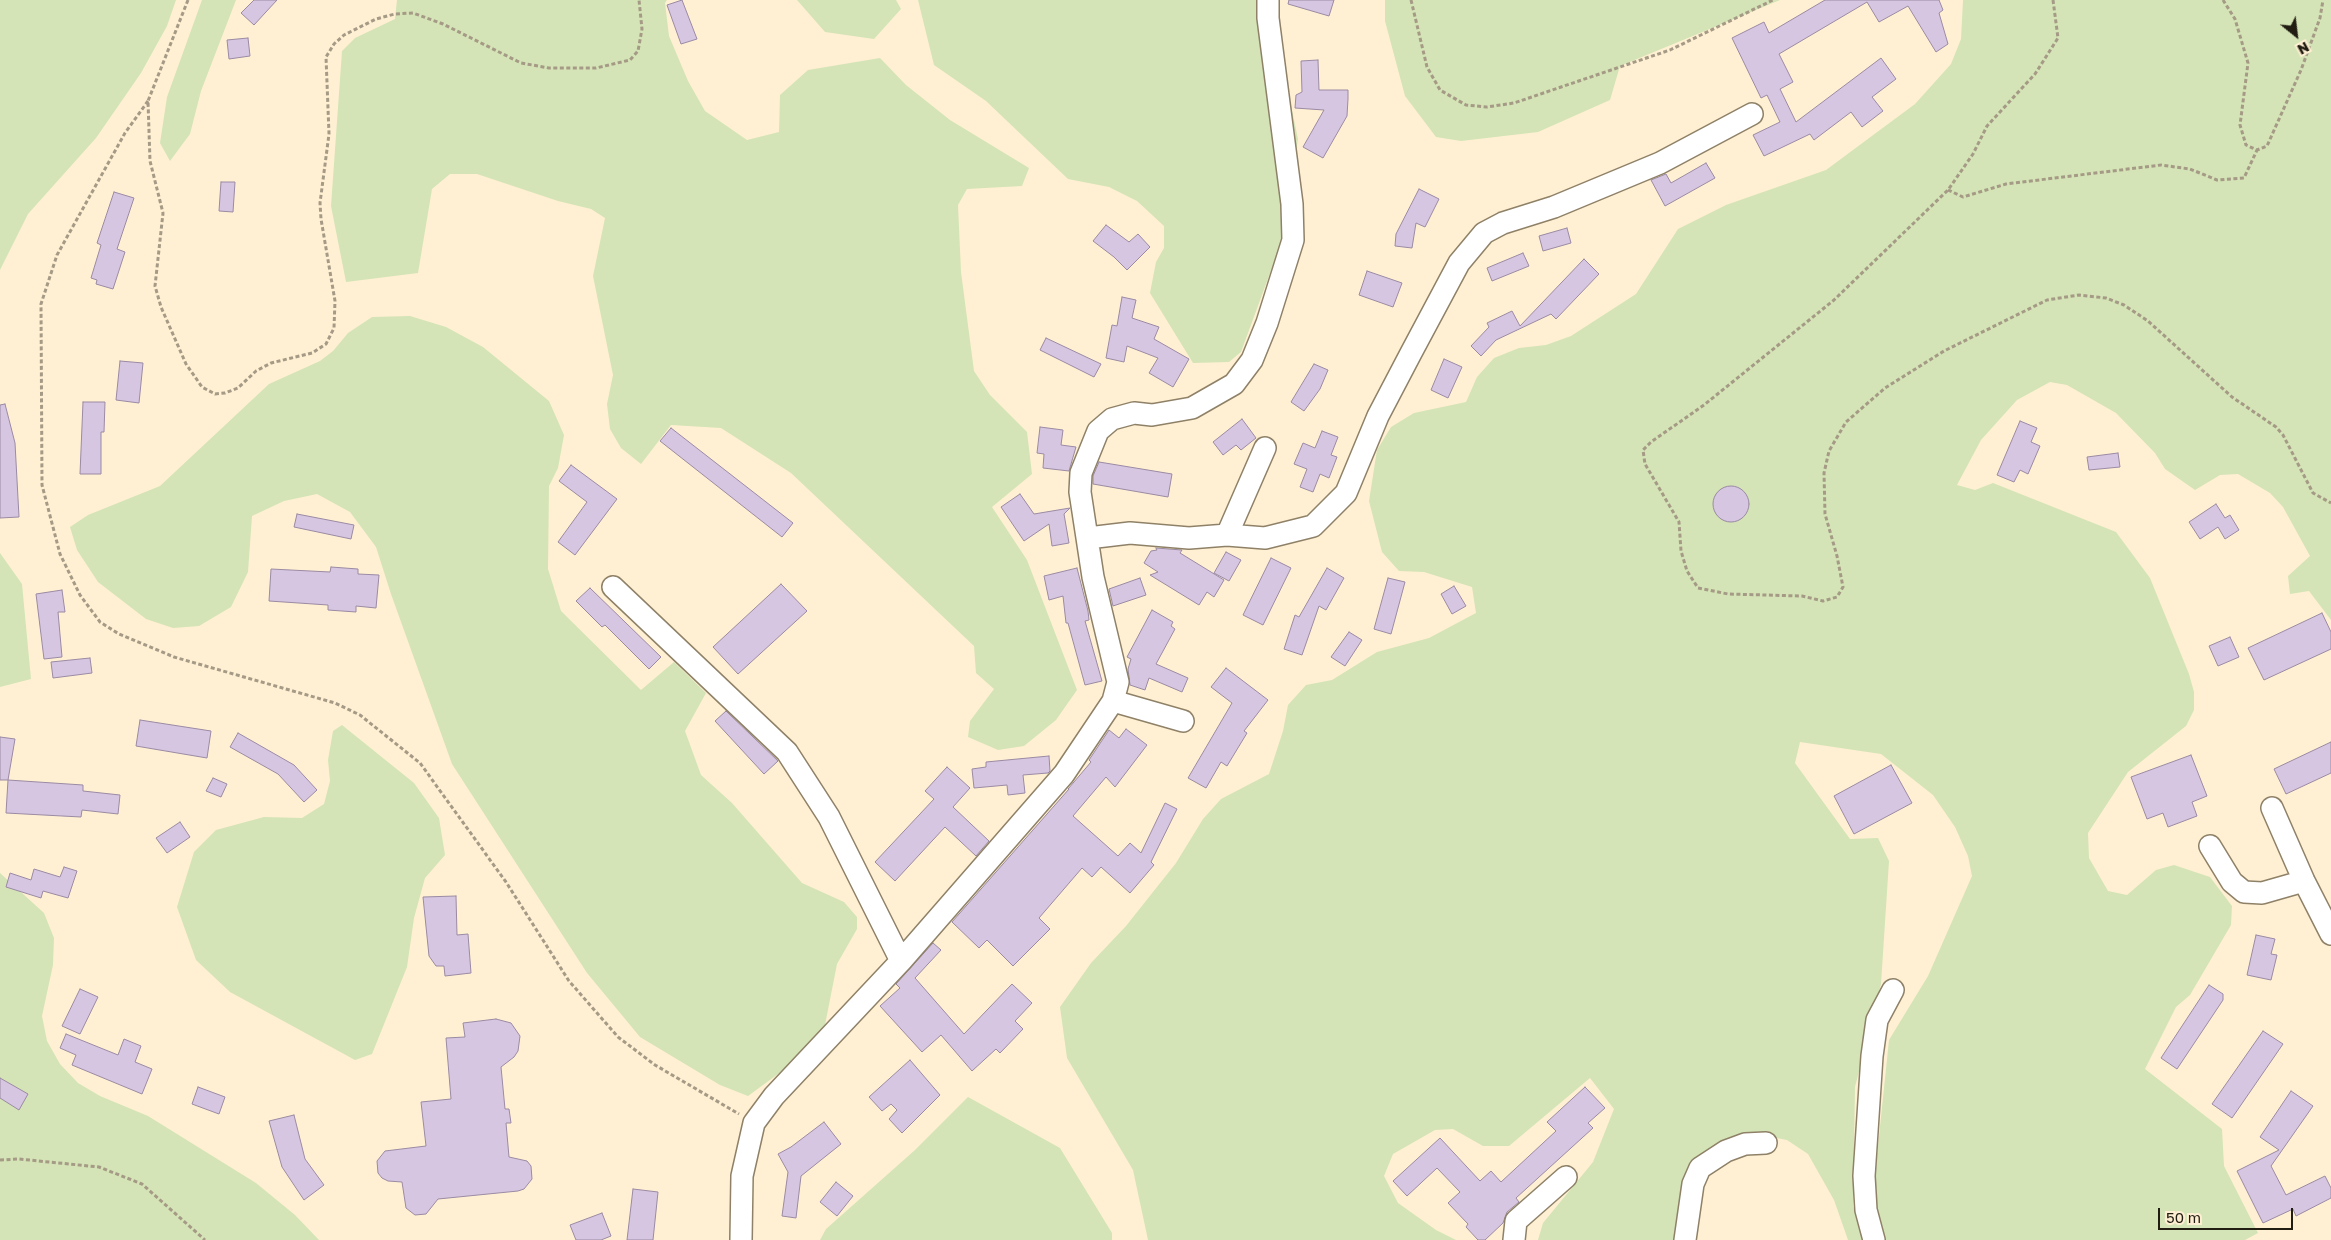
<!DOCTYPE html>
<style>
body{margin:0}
#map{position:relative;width:2331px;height:1240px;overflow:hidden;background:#fff0d3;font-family:"Golos Text",sans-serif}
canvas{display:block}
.north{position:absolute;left:2271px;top:10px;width:50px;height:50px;-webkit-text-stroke:4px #fff0d3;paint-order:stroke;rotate:151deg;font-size:14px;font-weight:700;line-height:20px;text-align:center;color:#221d12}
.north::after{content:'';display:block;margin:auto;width:18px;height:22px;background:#221d12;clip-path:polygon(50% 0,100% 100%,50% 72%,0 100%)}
.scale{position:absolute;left:2158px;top:1208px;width:135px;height:22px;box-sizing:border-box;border:2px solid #221d12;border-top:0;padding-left:6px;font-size:15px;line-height:18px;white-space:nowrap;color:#221d12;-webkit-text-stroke:4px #fff0d3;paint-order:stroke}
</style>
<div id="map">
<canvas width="2331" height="1240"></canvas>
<div class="north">N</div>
<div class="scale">50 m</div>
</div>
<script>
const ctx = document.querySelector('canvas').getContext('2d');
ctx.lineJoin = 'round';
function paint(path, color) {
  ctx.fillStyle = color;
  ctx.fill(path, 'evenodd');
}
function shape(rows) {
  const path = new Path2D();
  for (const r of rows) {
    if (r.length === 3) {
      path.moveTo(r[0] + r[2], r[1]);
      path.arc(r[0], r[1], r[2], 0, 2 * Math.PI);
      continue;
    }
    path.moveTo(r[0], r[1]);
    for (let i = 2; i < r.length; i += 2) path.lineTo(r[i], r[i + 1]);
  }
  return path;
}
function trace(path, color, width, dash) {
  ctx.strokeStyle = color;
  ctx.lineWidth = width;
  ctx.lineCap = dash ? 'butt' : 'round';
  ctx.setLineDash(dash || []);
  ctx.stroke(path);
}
paint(shape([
 [0,0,176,0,167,26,141,73,96,138,28,214,0,270],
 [202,0,236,0,201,91,190,134,170,161,160,143,167,97],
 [397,0,667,0,665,3,669,36,688,81,705,111,747,140,779,132,780,95,808,70,880,58,906,85,950,120,1029,168,1022,186,967,189,958,205,961,272,974,371,990,395,1027,432,1032,474,992,507,1027,560,1077,690,1056,720,1024,746,998,750,968,737,970,721,994,689,976,673,974,646,791,473,721,428,671,425,641,464,621,448,610,429,607,404,613,375,593,276,605,218,591,209,558,201,477,174,450,174,432,189,418,273,346,282,331,206,342,51,355,38,395,19],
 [797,0,896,0,901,9,874,39,825,32],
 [918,0,1269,0,1298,139,1284,235,1241,352,1229,362,1193,363,1150,293,1156,262,1164,248,1164,226,1137,201,1109,187,1068,179,986,101,934,65],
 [1385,0,1780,0,1620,66,1610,100,1538,132,1461,141,1436,137,1405,96,1385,21],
 [1963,0,2331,0,2331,620,2309,591,2290,594,2288,576,2310,556,2283,507,2270,493,2238,474,2220,475,2195,490,2165,469,2155,453,2116,413,2067,385,2050,382,2017,400,1981,440,1957,485,1975,490,1993,483,2116,532,2150,578,2189,674,2194,692,2194,710,2186,726,2128,772,2088,833,2089,858,2108,891,2127,895,2156,870,2174,865,2210,877,2232,906,2231,925,2190,995,2176,1007,2145,1069,2222,1129,2224,1166,2258,1233,2245,1240,1885,1240,1873,1194,1889,1040,1928,976,1972,876,1968,856,1955,827,1933,795,1881,754,1800,742,1795,763,1850,839,1878,838,1889,861,1881,984,1855,1087,1853,1206,1863,1240,1848,1240,1834,1200,1808,1154,1787,1140,1761,1135,1712,1150,1677,1240,1538,1240,1543,1223,1593,1162,1614,1109,1590,1078,1509,1146,1483,1146,1453,1129,1435,1130,1393,1154,1384,1176,1398,1203,1436,1230,1456,1240,1148,1240,1133,1170,1067,1058,1060,1007,1091,963,1126,926,1176,863,1203,819,1221,799,1269,774,1283,731,1288,705,1306,685,1332,680,1377,652,1429,638,1476,613,1472,587,1424,572,1399,571,1382,552,1369,501,1377,450,1391,427,1414,413,1466,402,1477,377,1494,358,1519,348,1546,345,1571,336,1636,294,1678,229,1726,205,1826,170,1915,104,1951,64,1961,39],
 [410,316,446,327,483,347,549,401,564,435,558,468,549,486,548,569,561,611,641,690,674,662,706,693,685,731,701,775,732,803,802,883,844,902,857,917,857,929,837,964,825,1025,793,1063,748,1096,720,1085,640,1037,587,973,452,764,391,594,376,547,350,512,317,494,284,501,252,516,248,572,231,607,199,626,173,628,146,619,98,582,77,550,70,527,88,515,160,486,269,384,320,361,333,351,348,333,372,317],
 [0,553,22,584,31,679,0,687],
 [342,725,414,783,439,818,445,855,425,878,414,918,407,967,372,1054,355,1060,230,992,196,960,177,907,194,852,216,830,264,817,302,818,324,804,330,781,328,760,333,731],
 [0,873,44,913,54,938,53,965,42,1016,47,1041,60,1064,78,1083,100,1096,148,1116,256,1183,295,1215,319,1240,0,1240],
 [968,1097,1060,1148,1112,1233,1112,1240,820,1240,826,1229,915,1150]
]), '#d4e4b6');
const building = shape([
 [254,0,277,0,254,25,241,13,254,0],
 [682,0,697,39,681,44,667,5,682,0],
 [1289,0,1334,0,1329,16,1288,4,1289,0],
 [1825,0,1939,0,1943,10,1939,13,1948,44,1936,52,1908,6,1879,22,1867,2,1779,54,1793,82,1780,89,1796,122,1881,58,1896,79,1872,97,1883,111,1862,127,1851,112,1814,140,1810,134,1764,156,1753,135,1780,122,1767,95,1761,98,1732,38,1764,22,1769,33,1825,0],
 [248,38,250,56,229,59,227,40,248,38],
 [1318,60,1319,90,1348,90,1348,99,1347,116,1323,158,1303,147,1324,110,1295,108,1296,95,1302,92,1301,61,1318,60],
 [1706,163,1715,178,1665,206,1651,180,1666,174,1671,183,1706,163],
 [221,182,235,182,233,212,219,211,221,182],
 [1419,189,1439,199,1425,227,1416,223,1412,248,1395,246,1396,234,1419,189],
 [114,192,134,198,117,249,125,252,113,289,96,284,97,280,91,278,101,245,97,243,114,192],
 [1106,225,1129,242,1138,234,1150,247,1127,270,1114,257,1093,241,1106,225],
 [1567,228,1571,243,1543,251,1539,236,1567,228],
 [1523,253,1529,266,1492,281,1487,268,1523,253],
 [1584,259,1599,274,1556,319,1551,314,1496,340,1481,356,1471,346,1489,327,1487,323,1512,311,1520,326,1584,259],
 [1367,271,1402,283,1393,307,1359,295,1367,271],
 [1122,297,1136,300,1132,318,1159,327,1154,339,1189,359,1173,387,1149,373,1158,358,1127,346,1124,362,1106,358,1112,325,1117,326,1122,297],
 [1046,338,1101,364,1094,377,1040,350,1046,338],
 [1444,359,1462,367,1448,398,1431,390,1444,359],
 [120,361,143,363,139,403,116,400,120,361],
 [1314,364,1328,370,1320,389,1304,411,1291,402,1314,364],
 [83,402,105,402,104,432,101,432,101,474,80,474,83,402],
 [5,404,15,443,19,517,0,518,0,405,5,404],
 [1242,419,1256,438,1241,450,1236,445,1223,455,1213,442,1242,419],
 [2020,421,2037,428,2031,442,2040,446,2028,474,2020,470,2014,482,1997,475,2020,421],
 [1040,427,1063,430,1061,445,1076,447,1069,471,1043,468,1044,454,1037,453,1040,427],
 [671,428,793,523,782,537,660,441,671,428],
 [1322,431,1338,437,1331,455,1337,457,1329,478,1320,474,1313,492,1300,487,1307,469,1294,464,1303,443,1315,448,1322,431],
 [2118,453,2120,467,2089,470,2087,457,2118,453],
 [1099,462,1172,474,1168,497,1093,484,1093,476,1099,462],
 [571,465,617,499,575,555,558,542,587,502,559,481,571,465],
 [1731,504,18],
 [1020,494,1034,514,1070,508,1064,514,1069,543,1052,546,1049,524,1024,541,1001,507,1020,494],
 [2216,504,2225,518,2230,515,2239,530,2225,539,2218,527,2200,539,2189,522,2216,504],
 [297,514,354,525,351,539,294,527,297,514],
 [1156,548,1182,550,1180,553,1224,580,1214,597,1207,592,1199,605,1150,575,1158,572,1144,563,1151,551,1157,550,1156,548],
 [1226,552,1241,560,1229,581,1214,573,1226,552],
 [1271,558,1291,568,1263,625,1243,615,1271,558],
 [331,567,358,569,358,574,379,575,376,608,356,606,356,612,328,610,328,605,269,601,271,569,330,572,331,567],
 [1077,568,1088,611,1089,620,1085,621,1102,681,1085,685,1068,623,1066,623,1063,596,1049,600,1044,576,1077,568],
 [1327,568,1344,578,1326,610,1319,606,1302,655,1284,649,1295,615,1299,617,1327,568],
 [1140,578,1146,595,1113,606,1109,589,1140,578],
 [1388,578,1405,582,1391,634,1374,629,1388,578],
 [781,584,807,611,738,674,713,647,781,584],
 [1454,586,1466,606,1452,614,1441,594,1454,586],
 [590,588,661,657,649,669,605,625,602,627,576,601,590,588],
 [62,590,65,612,58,612,62,657,44,659,36,594,62,590],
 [1152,610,1173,622,1171,626,1175,629,1156,664,1188,678,1182,692,1149,678,1145,690,1130,685,1128,669,1131,659,1127,657,1152,610],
 [2322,613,2331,632,2331,649,2264,680,2248,648,2322,613],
 [1349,632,1362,640,1345,666,1331,657,1349,632],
 [2230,637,2239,657,2218,666,2209,646,2230,637],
 [90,658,92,673,53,678,51,662,90,658],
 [1226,668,1268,700,1244,731,1247,733,1227,766,1221,762,1206,788,1188,778,1232,703,1211,687,1226,668],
 [726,711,778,761,764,774,715,721,726,711],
 [140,720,211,731,207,758,136,746,140,720],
 [1126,729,1147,745,1115,787,1106,777,1073,816,1118,856,1130,843,1141,853,1165,803,1177,809,1151,862,1154,865,1130,893,1101,867,1092,877,1082,868,1039,918,1050,929,1013,966,987,940,979,948,952,922,1069,789,1068,789,1091,762,1089,760,1109,730,1119,738,1126,729],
 [238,733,294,765,317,790,304,802,278,774,230,747,238,733],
 [0,737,15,739,8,780,83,785,83,791,120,795,118,814,82,810,81,817,6,813,8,780,0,780,0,737],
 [2331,742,2331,773,2286,794,2274,769,2331,742],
 [2191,755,2207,796,2192,802,2197,816,2168,827,2163,813,2147,819,2131,777,2191,755],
 [1049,756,1050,771,1048,773,1023,775,1025,793,1008,795,1007,785,974,788,972,769,986,767,986,762,1049,756],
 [1891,765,1912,803,1854,834,1834,796,1891,765],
 [947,767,970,788,953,807,989,841,976,856,945,827,895,881,875,862,934,799,925,791,947,767],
 [213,778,227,784,221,797,206,791,213,778],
 [180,822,190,837,167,853,156,838,180,822],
 [64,867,77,871,68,898,43,891,41,898,6,887,10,873,31,880,34,869,60,877,64,867],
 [456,896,457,935,468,934,471,973,445,976,444,966,436,966,429,956,423,897,456,896],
 [2256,935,2275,939,2271,954,2277,955,2271,980,2247,975,2256,935],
 [933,943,941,950,915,978,964,1034,1012,984,1032,1003,1015,1021,1023,1029,1000,1053,996,1049,972,1071,941,1035,922,1052,880,1006,900,988,896,984,933,943],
 [2209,985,2223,994,2223,1000,2177,1069,2161,1058,2209,985],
 [80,989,98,997,80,1034,62,1026,80,989],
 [496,1019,511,1023,520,1036,518,1051,514,1057,501,1067,505,1109,509,1109,511,1123,506,1123,509,1157,527,1161,531,1166,532,1179,524,1189,518,1191,438,1199,426,1214,415,1215,406,1208,402,1182,388,1181,382,1178,378,1173,377,1161,385,1151,426,1146,421,1102,451,1099,446,1038,465,1037,463,1023,496,1019],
 [2263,1031,2283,1044,2232,1118,2212,1104,2263,1031],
 [66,1034,118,1055,124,1039,141,1046,135,1062,152,1069,142,1094,72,1065,76,1055,60,1048,66,1034],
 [910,1060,940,1095,902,1133,889,1119,897,1110,891,1104,882,1111,869,1097,910,1060],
 [0,1078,28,1094,19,1110,0,1098,0,1078],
 [198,1087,225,1097,219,1114,192,1104,198,1087],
 [1585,1087,1605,1108,1588,1123,1593,1128,1516,1198,1519,1202,1507,1212,1503,1223,1485,1240,1478,1240,1466,1227,1468,1224,1448,1203,1460,1192,1437,1168,1407,1196,1393,1181,1440,1138,1480,1181,1491,1171,1501,1182,1556,1131,1547,1122,1585,1087],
 [2291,1091,2313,1106,2271,1166,2286,1195,2325,1176,2331,1188,2331,1198,2296,1216,2293,1209,2263,1223,2237,1171,2279,1150,2260,1137,2291,1091],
 [294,1115,305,1159,324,1185,304,1200,282,1167,269,1121,294,1115],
 [824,1122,841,1144,801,1176,796,1218,782,1216,788,1172,778,1154,791,1147,824,1122],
 [836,1182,853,1196,837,1216,820,1202,836,1182],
 [633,1189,658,1192,653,1240,627,1240,633,1189],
 [602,1213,611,1236,601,1240,576,1240,570,1225,602,1213]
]);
paint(building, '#d7c6e1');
trace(building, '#9a8aa3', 1);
const minor = shape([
 [1227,535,1265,448],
 [1088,538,1130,533,1189,538,1227,535,1265,538,1313,526,1346,493,1378,416,1411,353,1459,263,1484,233,1503,223,1554,207,1660,163,1752,114],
 [613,587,787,752,829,817,901,961],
 [1113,701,1183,721],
 [2272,808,2304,881,2331,934],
 [2210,846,2232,882,2244,892,2262,893,2304,881],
 [741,1240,742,1176,754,1123,774,1096,901,961,1064,774,1113,701,1118,682,1093,577,1080,492,1081,473,1098,431,1112,419,1134,413,1152,415,1192,408,1234,384,1252,360,1267,323,1293,240,1292,204,1268,18,1268,0],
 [1514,1240,1516,1221,1566,1177],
 [1685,1240,1693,1184,1700,1168,1726,1151,1745,1144,1766,1143],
 [1874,1240,1866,1210,1864,1176,1872,1056,1877,1020,1893,990]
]);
trace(minor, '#8e8167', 24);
trace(shape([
 [188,0,148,101,150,161,163,213,155,286,161,307,186,364,202,387,215,394,225,393,238,388,256,371,271,363,312,353,326,344,334,328,335,301,321,219,320,203,329,134,326,57,334,44,344,35,376,19,395,14,413,13,443,24,521,63,549,68,596,68,630,60,638,51,642,29,639,0],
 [1411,0,1427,67,1440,90,1466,105,1487,107,1514,103,1670,50,1773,0],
 [2053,0,2058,38,2035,74,1987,126,1973,154,1948,190,1834,300,1704,405,1651,442,1643,450,1645,464,1679,522,1681,551,1687,571,1698,588,1728,594,1802,596,1823,601,1837,597,1843,587,1837,556,1825,514,1824,473,1829,451,1846,422,1885,388,1944,351,2047,300,2079,295,2106,298,2124,305,2148,321,2232,397,2276,427,2283,435,2313,493,2331,503],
 [2223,0,2235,19,2248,63,2240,125,2246,145,2257,150,2267,146,2301,70,2320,18,2323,0],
 [148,101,125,133,57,255,41,304,42,485,60,554,80,595,100,622,119,634,174,657,335,703,360,715,420,763,506,882,569,981,618,1037,655,1065,739,1114],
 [1948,190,1963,197,2006,184,2161,165,2190,169,2217,180,2244,178,2257,150],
 [0,1160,19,1159,99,1167,142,1184,205,1240]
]), '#a59a85', 3, [4, 2.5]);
trace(minor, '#fff', 21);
</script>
